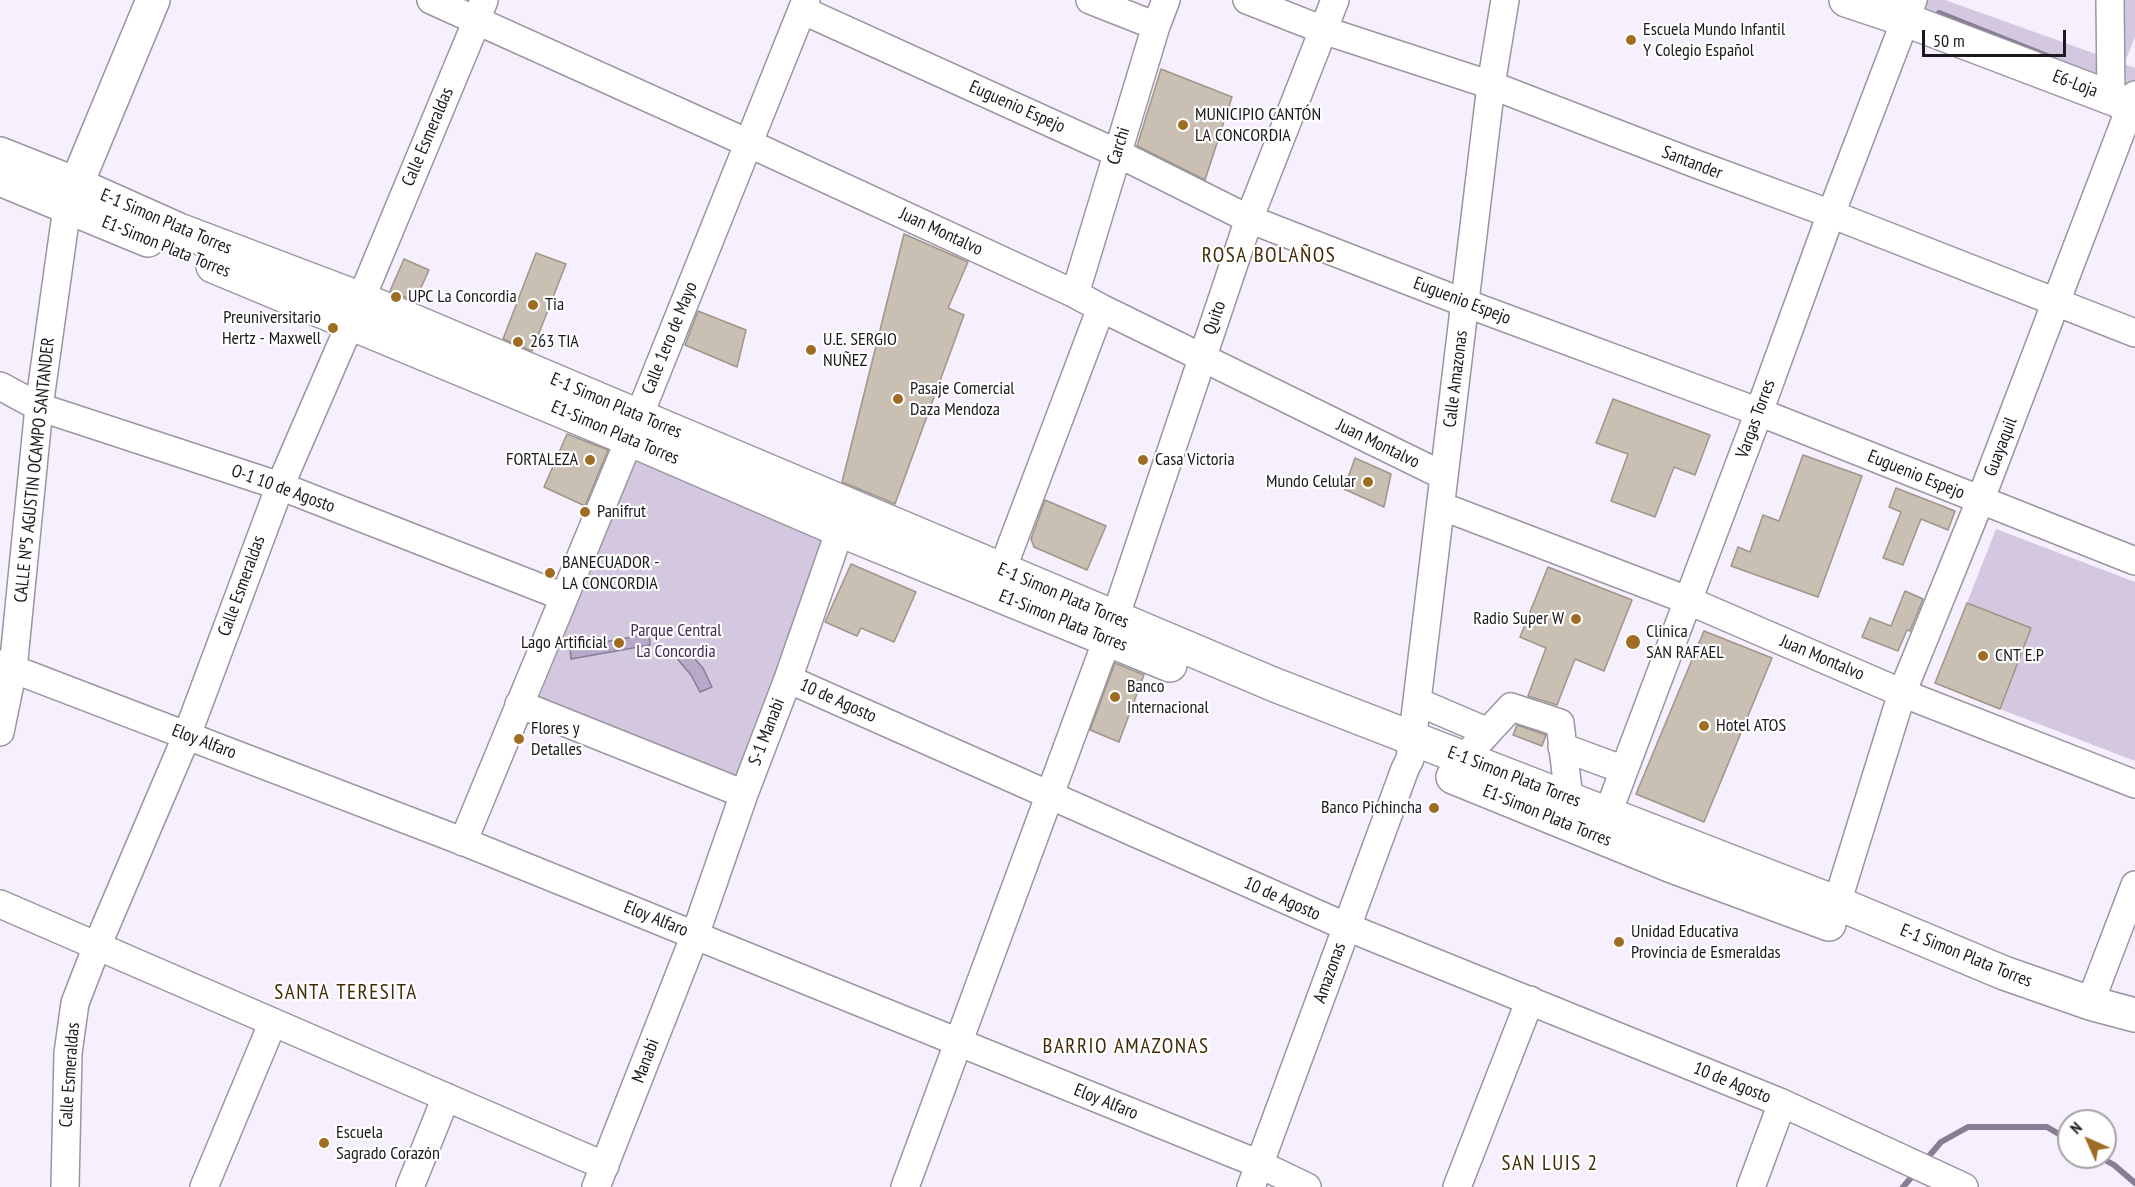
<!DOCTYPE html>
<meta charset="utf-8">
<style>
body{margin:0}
#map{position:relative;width:2135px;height:1187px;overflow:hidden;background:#f6effe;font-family:"PT Sans Narrow",sans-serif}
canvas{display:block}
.north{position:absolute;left:2057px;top:1109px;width:60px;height:60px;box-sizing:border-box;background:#fff;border:2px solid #a4a3a5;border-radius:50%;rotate:315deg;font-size:16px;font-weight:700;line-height:24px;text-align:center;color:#1b191e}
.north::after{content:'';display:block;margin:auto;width:21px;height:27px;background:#9f6c23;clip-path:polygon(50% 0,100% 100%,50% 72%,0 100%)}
.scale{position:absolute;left:1922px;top:30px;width:144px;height:27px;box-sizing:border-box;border:3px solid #1b191e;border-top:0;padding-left:8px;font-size:18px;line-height:21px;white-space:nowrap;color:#1b191e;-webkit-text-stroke:4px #fff;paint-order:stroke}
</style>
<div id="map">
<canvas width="2135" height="1187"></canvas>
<div class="north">N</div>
<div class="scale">50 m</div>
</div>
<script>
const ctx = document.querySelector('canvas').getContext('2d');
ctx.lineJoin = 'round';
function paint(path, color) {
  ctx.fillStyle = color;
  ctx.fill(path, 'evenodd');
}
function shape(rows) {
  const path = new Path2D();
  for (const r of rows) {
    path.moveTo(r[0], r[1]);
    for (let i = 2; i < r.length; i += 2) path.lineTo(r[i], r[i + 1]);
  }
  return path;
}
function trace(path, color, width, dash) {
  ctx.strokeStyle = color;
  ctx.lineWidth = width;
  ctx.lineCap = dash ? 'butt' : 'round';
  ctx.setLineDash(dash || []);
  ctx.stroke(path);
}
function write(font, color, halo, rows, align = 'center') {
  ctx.font = font + ' "PT Sans Narrow",sans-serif';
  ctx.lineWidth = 4.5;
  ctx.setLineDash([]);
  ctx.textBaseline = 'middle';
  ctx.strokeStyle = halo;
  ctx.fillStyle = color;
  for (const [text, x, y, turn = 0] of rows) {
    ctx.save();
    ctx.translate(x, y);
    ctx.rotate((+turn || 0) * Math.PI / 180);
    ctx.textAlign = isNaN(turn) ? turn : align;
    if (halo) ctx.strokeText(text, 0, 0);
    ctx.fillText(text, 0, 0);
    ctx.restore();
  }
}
paint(shape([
 [1854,0,1945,0,2124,64,2123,0,2135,0,2135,37,2124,64,2135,68,2135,107],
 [636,456,828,532,738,782,537,703],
 [1996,529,2135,582,2135,761,2000,709,2031,628,1967,603]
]), '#d3c8df');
const water = shape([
 [649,634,650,645,571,659,570,648,649,634],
 [685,648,703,668,712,687,700,692,691,675,675,656,685,648]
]);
paint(water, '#b8a8c9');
trace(water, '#897d96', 1.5);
trace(shape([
 [1939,13,2052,58],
 [2100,1157,2114,1165,2135,1183],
 [1924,1162,1941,1142,1968,1127,2047,1127,2069,1140],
 [1903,1187,1916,1172]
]), '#897d96', 6);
const building = shape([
 [1161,69,1232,97,1205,180,1137,146,1161,69],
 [904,234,968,262,948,308,964,315,895,504,842,482,904,234],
 [536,253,566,264,532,351,503,339,536,253],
 [404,259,429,270,415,301,390,291,404,259],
 [698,311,746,330,737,367,685,345,698,311],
 [1613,399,1710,435,1695,475,1674,467,1655,517,1611,501,1628,454,1596,443,1613,399],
 [567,434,608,450,585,506,544,487,567,434],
 [1803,455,1862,476,1818,597,1731,566,1738,547,1750,552,1763,515,1779,521,1803,455],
 [1355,458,1391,474,1384,507,1344,489,1355,458],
 [1896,488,1955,511,1948,530,1921,519,1903,565,1883,558,1901,512,1889,507,1896,488],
 [1045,500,1106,526,1087,570,1034,547,1031,539,1045,500],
 [851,564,916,592,894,642,861,628,857,636,825,622,851,564],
 [1548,567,1632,600,1604,671,1575,659,1557,705,1528,696,1546,648,1520,637,1548,567],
 [1905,591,1923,599,1910,631,1907,630,1898,651,1862,637,1870,618,1891,626,1905,591],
 [1967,603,2031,628,2000,709,1935,683,1967,603],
 [1704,631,1772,658,1704,822,1636,794,1704,631],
 [1115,663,1144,675,1119,742,1090,730,1115,663],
 [1517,725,1546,735,1542,746,1513,735,1517,725]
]);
paint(building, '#c9bfb3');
trace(building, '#9f9589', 1.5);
const minor = shape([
 [431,0,748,143,1075,294,1101,308,1444,476],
 [1090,0,1156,26],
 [1247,0,1323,30,1491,85,1696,164,1831,214,2135,333],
 [2110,0,2111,98],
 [802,10,1117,153,1249,219,1465,303,1759,412,2135,561],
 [1075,294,1156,26,1166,0],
 [0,386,39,407,280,486,564,597],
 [1441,506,1687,600,1902,693,2135,784],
 [1002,570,1101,308],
 [0,664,467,843,1259,1164,1307,1187],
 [788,679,1347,927,1782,1103,1964,1187],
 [1418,702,1488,732],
 [519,704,744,794],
 [0,732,13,669,39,407,67,207],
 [1562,747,1624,770],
 [1464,758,1511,707,1560,723,1569,798],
 [1600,834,1759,412,1831,214,1913,0],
 [463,842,639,416,806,0],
 [1837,903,1902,693,1980,501,2135,95],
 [0,904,605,1166],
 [2090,1003,2135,885],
 [65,1187,68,1053,75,1003,97,946,187,735,280,486,361,299,473,30,484,0],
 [204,1187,273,1022],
 [410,1187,446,1097],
 [596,1187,695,935,744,794,788,679,840,530],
 [905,1187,1115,618,1249,219,1335,0],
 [1251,1187,1405,769,1410,759,1491,85,1505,0],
 [1457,1187,1530,1000],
 [1751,1187,1782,1103]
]);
const major = shape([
 [1846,0,1906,20,2135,107],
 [67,207,153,0]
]);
const highway = shape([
 [0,154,76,184,179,230,361,299,1275,685,1837,903,2004,973,2090,1003,2135,1015],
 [0,179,148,240],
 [213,266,629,439,840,530,1170,665],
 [1453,777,1672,866,1829,924]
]);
trace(minor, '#9b95a2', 30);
trace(major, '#9b95a2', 36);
trace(highway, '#9b95a2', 36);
trace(minor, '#fff', 27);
trace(major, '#fff', 33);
trace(highway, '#fff', 33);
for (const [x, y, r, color] of [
 [1631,40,6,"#9f6c23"],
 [1183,125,6,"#9f6c23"],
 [396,297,6,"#9f6c23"],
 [533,305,6,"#9f6c23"],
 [333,328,6,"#9f6c23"],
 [518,342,6,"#9f6c23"],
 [811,350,6,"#9f6c23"],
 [898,399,6,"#9f6c23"],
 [590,460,6,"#9f6c23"],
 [1143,460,6,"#9f6c23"],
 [1368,482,6,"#9f6c23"],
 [585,512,6,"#9f6c23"],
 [550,573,6,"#9f6c23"],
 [1576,619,6,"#9f6c23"],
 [1633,642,8,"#9f6c23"],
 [619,643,6,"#9f6c23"],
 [1983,656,6,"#9f6c23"],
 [1115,697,6,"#9f6c23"],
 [1704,726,6,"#9f6c23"],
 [519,739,6,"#9f6c23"],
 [1434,808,6,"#9f6c23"],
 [1619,942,6,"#9f6c23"],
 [324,1143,6,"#9f6c23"]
]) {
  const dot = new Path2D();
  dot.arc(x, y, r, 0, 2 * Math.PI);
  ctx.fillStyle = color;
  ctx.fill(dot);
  trace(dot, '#fff', 2);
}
write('18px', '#1b191e', '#fff', [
 ["Escuela Mundo Infantil",1643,30],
 ["Y Colegio Español",1643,51],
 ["MUNICIPIO CANTÓN",1195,115],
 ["LA CONCORDIA",1195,136],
 ["UPC La Concordia",408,297],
 ["Tia",545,305],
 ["Preuniversitario",321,318,"right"],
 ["Hertz - Maxwell",321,339,"right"],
 ["U.E. SERGIO",823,340],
 ["NUÑEZ",823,361],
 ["263 TIA",530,342],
 ["Pasaje Comercial",910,389],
 ["Daza Mendoza",910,410],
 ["FORTALEZA",578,460,"right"],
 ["Casa Victoria",1155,460],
 ["Mundo Celular",1356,482,"right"],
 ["Panifrut",597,512],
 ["BANECUADOR -",562,563],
 ["LA CONCORDIA",562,584],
 ["Radio Super W",1564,619,"right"],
 ["Clinica",1646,632],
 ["SAN RAFAEL",1646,653],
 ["Lago Artificial",607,643,"right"],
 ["CNT E.P",1995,656],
 ["Banco",1127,687],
 ["Internacional",1127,708],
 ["Hotel ATOS",1716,726],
 ["Flores y",531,729],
 ["Detalles",531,750],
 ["Banco Pichincha",1422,808,"right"],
 ["Unidad Educativa",1631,932],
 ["Provincia de Esmeraldas",1631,953],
 ["Escuela",336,1133],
 ["Sagrado Corazón",336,1154]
], 'left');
write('18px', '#1b191e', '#fff', [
 ["E6-Loja",2075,84,21],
 ["Euguenio Espejo",1017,107,24],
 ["Calle Esmeraldas",428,137,-67],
 ["Carchi",1119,146,-73],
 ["Santander",1692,163,21],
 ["E-1 Simon Plata Torres",166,222,23],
 ["Juan Montalvo",941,232,25],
 ["E1-Simon Plata Torres",166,247,22],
 ["Euguenio Espejo",1462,301,21],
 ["Quito",1215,318,-71],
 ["Calle 1ero de Mayo",670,338,-68],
 ["Calle Amazonas",1456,379,-83],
 ["E-1 Simon Plata Torres",616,406,23],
 ["Vargas Torres",1756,419,-70],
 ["E1-Simon Plata Torres",615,433,23],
 ["Juan Montalvo",1378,444,26],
 ["Guayaquil",2001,447,-69],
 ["CALLE Nº5 AGUSTIN OCAMPO SANTANDER",35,470,-84],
 ["Euguenio Espejo",1916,475,22],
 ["O-1 10 de Agosto",283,489,20],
 ["Calle Esmeraldas",242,586,-70],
 ["E-1 Simon Plata Torres",1063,596,23],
 ["E1-Simon Plata Torres",1063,621,22],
 ["Juan Montalvo",1822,658,23],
 ["10 de Agosto",838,701,24],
 ["S-1 Manabi",767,732,-69],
 ["Eloy Alfaro",204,742,21],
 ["E-1 Simon Plata Torres",1514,777,21],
 ["E1-Simon Plata Torres",1547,816,22],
 ["10 de Agosto",1282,899,24],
 ["Eloy Alfaro",656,919,22],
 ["E-1 Simon Plata Torres",1966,956,22],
 ["Amazonas",1330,973,-70],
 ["Manabi",646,1061,-69],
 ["Calle Esmeraldas",70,1075,-86],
 ["10 de Agosto",1732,1083,22],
 ["Eloy Alfaro",1106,1102,22]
]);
write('18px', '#432c58', '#fff', [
 ["Parque Central",676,631],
 ["La Concordia",676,652]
]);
ctx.letterSpacing = '1.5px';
write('21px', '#422906', '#fff', [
 ["ROSA BOLAÑOS",1269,256],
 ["SANTA TERESITA",346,993],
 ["BARRIO AMAZONAS",1126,1047],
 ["SAN LUIS 2",1550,1164]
]);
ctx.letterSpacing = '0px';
</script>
